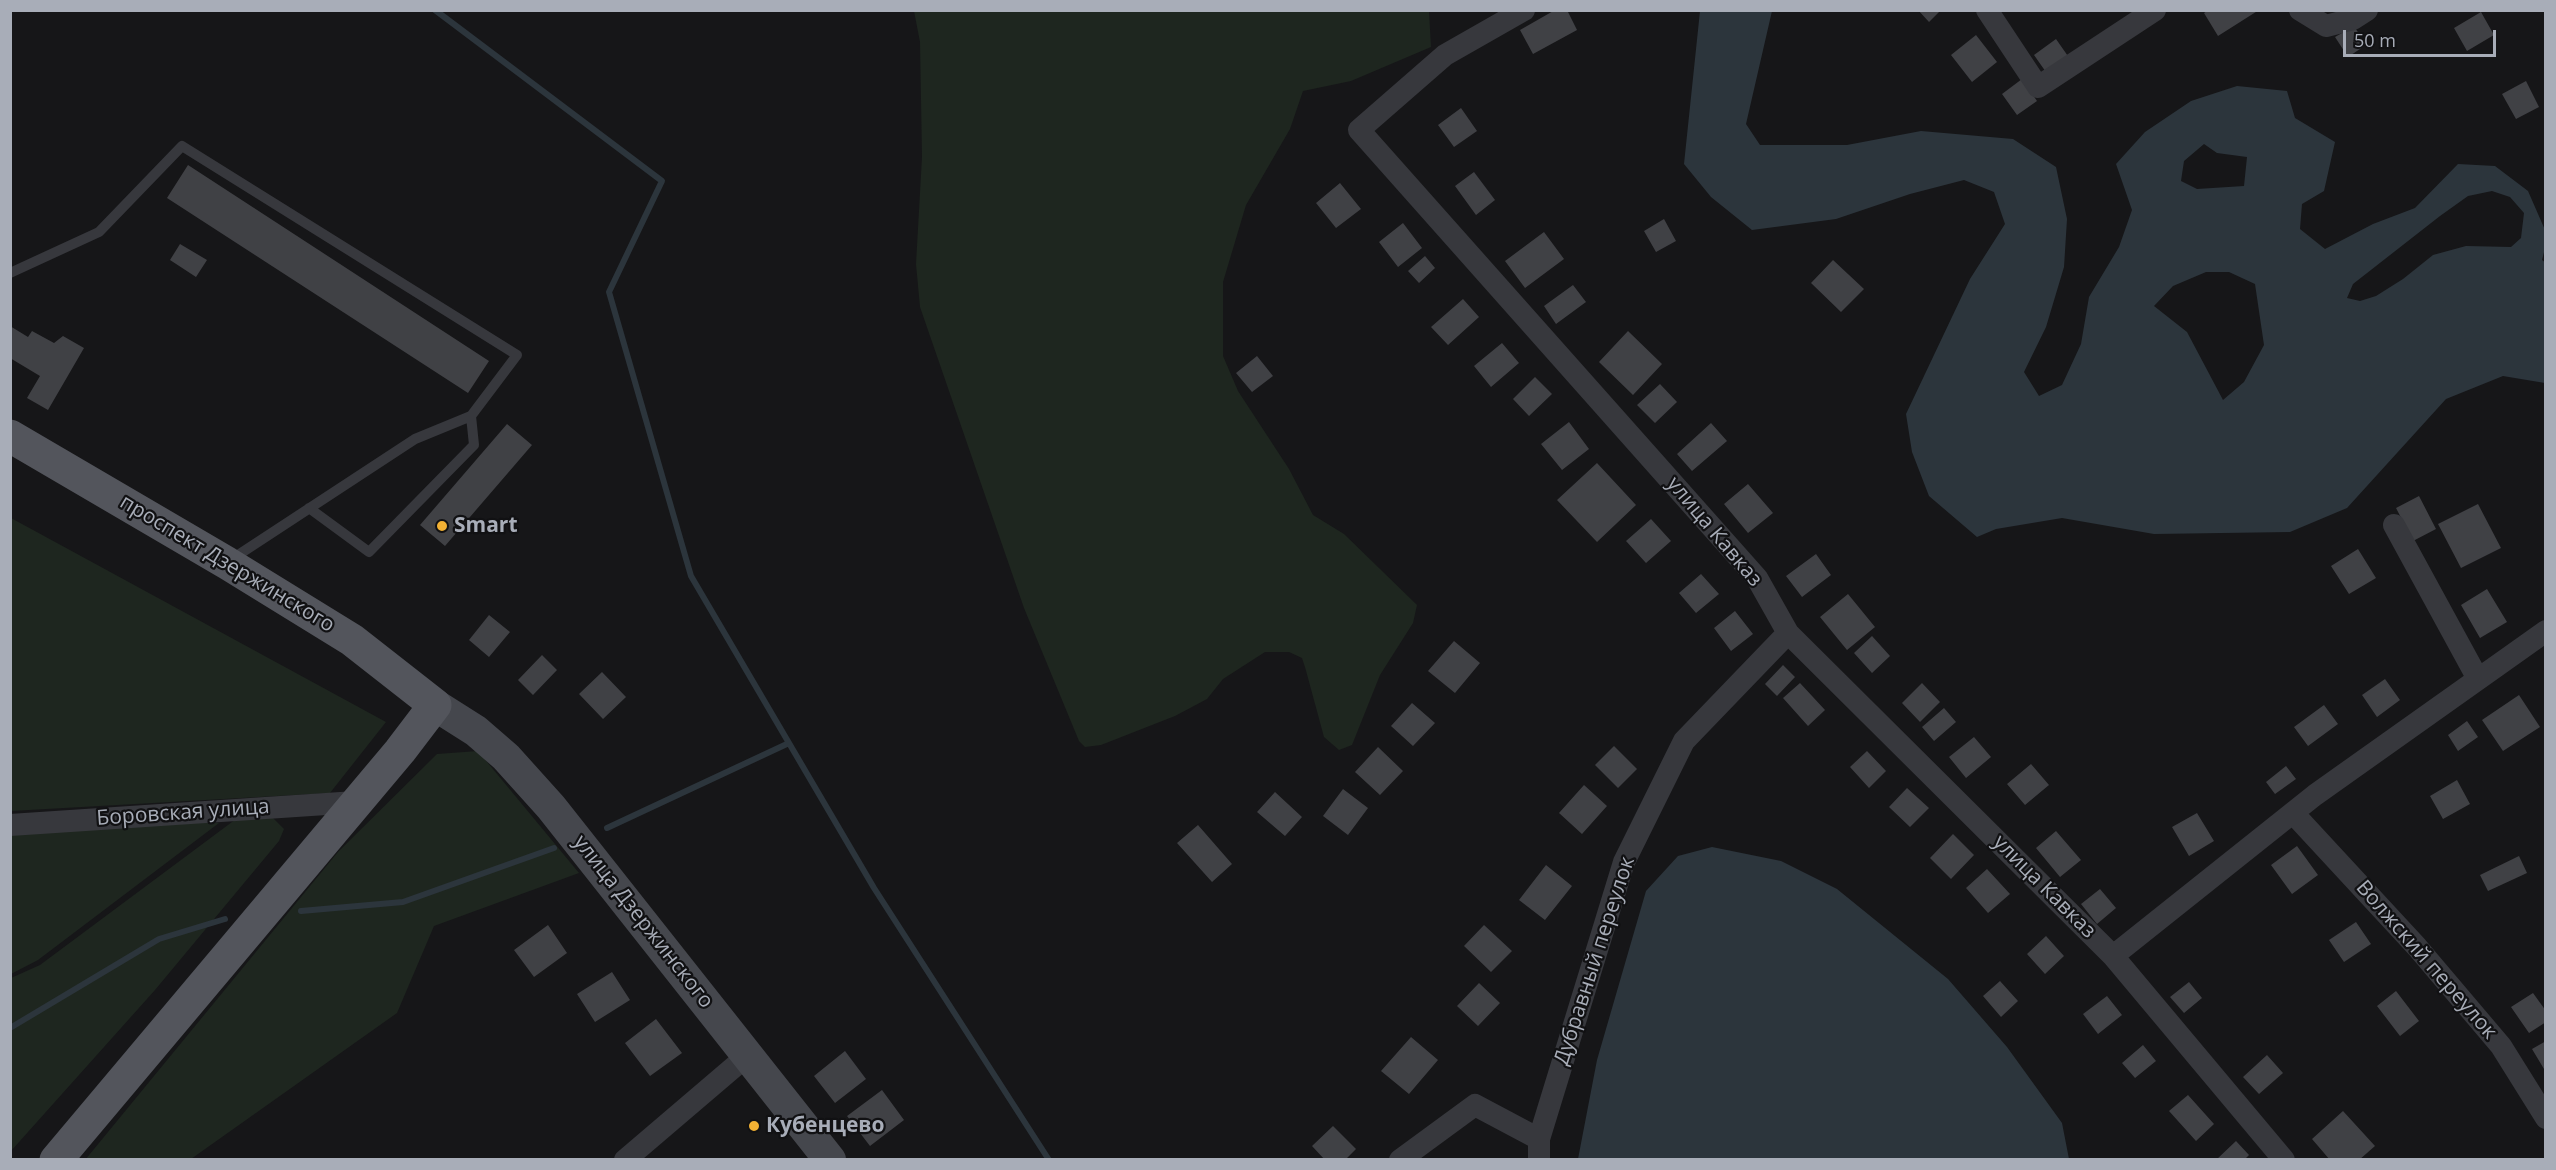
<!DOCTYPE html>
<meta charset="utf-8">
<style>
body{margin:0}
#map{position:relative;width:2556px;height:1170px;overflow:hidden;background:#161618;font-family:"Open Sans",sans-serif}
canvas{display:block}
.frame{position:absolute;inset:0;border:12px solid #a8adb8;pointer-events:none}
.scale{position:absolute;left:2343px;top:30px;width:153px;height:27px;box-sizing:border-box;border:3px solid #a8adb8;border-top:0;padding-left:8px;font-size:18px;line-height:21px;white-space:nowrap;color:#a8adb8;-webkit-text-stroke:4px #111113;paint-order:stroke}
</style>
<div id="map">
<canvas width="2556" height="1170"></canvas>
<div class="frame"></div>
<div class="scale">50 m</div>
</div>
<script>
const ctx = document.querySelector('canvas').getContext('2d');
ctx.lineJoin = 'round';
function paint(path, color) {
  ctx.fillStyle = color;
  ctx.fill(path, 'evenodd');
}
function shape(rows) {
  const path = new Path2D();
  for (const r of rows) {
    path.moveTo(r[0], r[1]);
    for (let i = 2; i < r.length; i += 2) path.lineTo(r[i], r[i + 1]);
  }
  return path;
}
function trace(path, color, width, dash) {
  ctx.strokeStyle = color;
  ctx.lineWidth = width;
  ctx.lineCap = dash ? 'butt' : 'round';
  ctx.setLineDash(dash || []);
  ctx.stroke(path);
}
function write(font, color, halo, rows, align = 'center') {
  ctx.font = font + ' "Open Sans",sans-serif';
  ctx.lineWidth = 4.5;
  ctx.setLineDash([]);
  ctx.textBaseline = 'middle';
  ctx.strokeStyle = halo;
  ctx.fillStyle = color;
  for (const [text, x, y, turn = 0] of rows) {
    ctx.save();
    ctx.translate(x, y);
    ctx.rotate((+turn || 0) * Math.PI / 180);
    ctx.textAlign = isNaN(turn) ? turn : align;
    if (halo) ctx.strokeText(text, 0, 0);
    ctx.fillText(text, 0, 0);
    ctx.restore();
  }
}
paint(shape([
 [914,11,1429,11,1431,47,1351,81,1303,91,1290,129,1246,205,1223,282,1223,356,1238,391,1289,469,1313,515,1344,534,1417,605,1413,623,1380,675,1352,745,1339,750,1324,737,1305,667,1302,658,1289,652,1265,652,1223,679,1207,699,1175,716,1101,745,1085,747,1079,741,1024,608,920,307,916,264,922,157,920,42],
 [11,518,386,722,330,793,11,811],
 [478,751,579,873,434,926,397,1013,191,1159,85,1160,338,852,437,754],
 [273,818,284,829,279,841,155,990,11,1151,11,978,40,965,236,819],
 [153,823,219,823,38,960,11,974,11,832]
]), '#1e261f');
paint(shape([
 [1700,11,1772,11,1746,124,1760,145,1847,145,1921,131,2013,139,2056,167,2067,219,2064,267,2046,327,2024,372,2039,396,2062,385,2081,344,2089,297,2119,247,2132,210,2116,164,2145,132,2191,101,2237,86,2287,91,2295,118,2335,142,2324,191,2302,204,2300,229,2325,249,2373,224,2415,208,2458,164,2495,166,2528,191,2545,230,2545,248,2542,260,2546,263,2545,383,2503,376,2446,399,2347,508,2290,532,2154,534,2062,518,1996,529,1977,537,1929,496,1912,452,1906,414,1970,279,2005,224,1994,192,1964,180,1910,194,1836,219,1752,230,1711,197,1684,164],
 [2204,144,2217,153,2247,157,2244,186,2197,189,2181,181,2184,161],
 [2492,191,2510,197,2524,213,2521,238,2511,247,2466,246,2433,255,2403,279,2376,296,2360,301,2347,298,2353,284,2440,216,2468,196],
 [2206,272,2229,272,2255,284,2264,345,2244,382,2223,400,2187,332,2154,306,2173,286],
 [1712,847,1781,861,1837,889,1948,979,2007,1047,2062,1123,2069,1159,1578,1159,1597,1060,1646,891,1678,856]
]), '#2c353c');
trace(shape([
 [435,10,662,181,609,292,691,576,874,888,1049,1160],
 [607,828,789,743],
 [301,911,403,902,554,848],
 [10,1028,159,939,225,919]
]), '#2c353c', 6);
paint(shape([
 [1555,10,1567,10,1577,30,1533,54,1520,30],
 [1918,10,1941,10,1929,22],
 [2208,10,2259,10,2218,36,2204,13],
 [2481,12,2494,35,2467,51,2454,28],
 [2354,26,2366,45,2348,57,2335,37],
 [1976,35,1997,62,1972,82,1951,55],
 [2056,39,2070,59,2048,75,2034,55],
 [2022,79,2037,101,2017,115,2002,94],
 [2526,81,2539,107,2516,119,2502,94],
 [1461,108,1477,131,1454,147,1438,125],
 [188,165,489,361,468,393,167,198],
 [1474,172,1495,200,1476,215,1455,186],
 [1340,183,1361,209,1336,228,1316,203],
 [1664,219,1676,241,1656,252,1644,231],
 [1403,223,1422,248,1398,267,1379,242],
 [1544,232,1564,259,1525,288,1505,261],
 [180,244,207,260,196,277,170,260],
 [1425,256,1435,268,1419,283,1408,271],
 [1833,260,1864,289,1841,312,1811,283],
 [1573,285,1586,302,1556,324,1544,306],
 [1463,299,1479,317,1448,345,1431,327],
 [10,326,28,337,32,331,54,343,63,336,84,348,48,410,27,398,40,376,10,358],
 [1628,331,1662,364,1633,395,1599,362],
 [1502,343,1519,363,1491,387,1474,366],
 [1257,356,1273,376,1252,392,1236,373],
 [1535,377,1552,394,1529,416,1513,399],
 [1660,384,1677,402,1655,423,1637,405],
 [1569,422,1589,449,1562,470,1541,444],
 [1711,423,1727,441,1692,471,1677,454],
 [507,424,532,445,445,546,420,525],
 [1597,463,1636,505,1597,542,1557,500],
 [1748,484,1773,513,1748,533,1724,504],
 [2419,496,2436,529,2413,541,2396,508],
 [2478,504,2501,548,2461,568,2438,524],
 [1651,519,1671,541,1646,563,1626,541],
 [2358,549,2376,578,2349,594,2331,566],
 [1816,554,1831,575,1802,597,1786,576],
 [1701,574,1719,594,1696,613,1679,593],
 [2487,589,2507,622,2480,638,2461,605],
 [1848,594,1875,627,1847,650,1820,617],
 [1735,611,1753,634,1731,651,1714,628],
 [489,615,510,632,489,657,469,640],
 [1872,636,1890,656,1872,673,1854,653],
 [1454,641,1480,663,1455,693,1428,671],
 [542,655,557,670,533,695,518,680],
 [1783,665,1795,677,1777,696,1765,684],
 [602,672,626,697,603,719,579,694],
 [2385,679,2400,700,2377,717,2362,695],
 [1800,683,1825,710,1808,726,1783,698],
 [1922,683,1940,702,1920,722,1902,703],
 [2519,695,2540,727,2503,751,2482,720],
 [1412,703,1435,723,1413,746,1391,726],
 [2324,705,2338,724,2308,746,2294,727],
 [1944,708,1956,722,1934,741,1922,727],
 [2467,721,2478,737,2458,751,2448,735],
 [1974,737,1991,757,1966,778,1949,757],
 [1614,746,1637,769,1618,788,1595,765],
 [1378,747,1403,771,1380,795,1355,772],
 [1867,751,1886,771,1869,788,1850,767],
 [2031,764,2049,785,2025,805,2007,784],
 [2286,766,2296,779,2275,794,2266,782],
 [2457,780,2470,804,2443,819,2430,796],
 [1584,785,1607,806,1582,834,1559,813],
 [1907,788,1929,808,1910,827,1889,807],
 [1343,789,1368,808,1348,835,1323,816],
 [1275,792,1302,817,1285,836,1257,812],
 [2197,813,2214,841,2189,856,2172,827],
 [1198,825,1232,864,1212,882,1177,843],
 [2056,831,2081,860,2060,877,2036,848],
 [1953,834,1974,855,1951,879,1930,858],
 [2297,846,2318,875,2292,894,2271,865],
 [2519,856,2527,873,2488,891,2480,875],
 [1546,865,1572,886,1545,920,1519,900],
 [1987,869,2010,894,1988,913,1966,888],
 [2100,889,2116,908,2097,924,2081,904],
 [2356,922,2371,944,2344,962,2329,940],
 [548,925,567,953,534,977,514,950],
 [1484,925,1512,951,1491,972,1464,946],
 [2046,936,2064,956,2045,974,2027,954],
 [612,972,630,1000,595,1022,577,994],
 [2000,981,2018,1001,2001,1017,1983,996],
 [2189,982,2202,998,2184,1013,2170,997],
 [1479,983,1500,1003,1478,1026,1457,1006],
 [2396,991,2419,1021,2400,1036,2377,1006],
 [2533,993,2546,1011,2546,1022,2529,1033,2511,1007],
 [2107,996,2122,1015,2098,1034,2083,1014],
 [656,1019,682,1053,650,1076,625,1043],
 [1411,1037,1438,1060,1409,1094,1381,1071],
 [2546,1041,2546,1068,2544,1069,2532,1049],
 [2143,1045,2156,1061,2135,1078,2122,1063],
 [845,1051,866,1079,835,1103,814,1076],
 [2267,1055,2283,1073,2259,1094,2243,1077],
 [882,1090,904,1120,870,1146,847,1116],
 [2188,1095,2214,1124,2196,1141,2169,1111],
 [2343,1111,2375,1146,2359,1160,2330,1160,2312,1139],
 [1333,1126,1356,1149,1345,1160,1325,1160,1312,1146],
 [2236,1141,2249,1155,2244,1160,2216,1160]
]), '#404145');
trace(shape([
 [10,273,99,232,182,146,517,355,471,416,415,439,232,559],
 [309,508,369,552,474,445,471,416]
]), '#37383d', 10);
trace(shape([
 [1524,10,1445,55,1359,130,1757,578,1788,633,2113,956,2284,1160],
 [1987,10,2038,87,2155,10],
 [2300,10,2326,26,2353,19,2367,10],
 [2394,525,2478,679],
 [2293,813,2417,947,2501,1046,2546,1118],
 [10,825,356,802],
 [2113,956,2315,795,2546,631],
 [625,1160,748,1055],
 [1400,1160,1475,1105,1539,1139],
 [1539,1160,1539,1139,1624,862,1684,741,1788,633]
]), '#37383d', 22);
trace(shape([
 [435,705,476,731,506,757,551,807,830,1160]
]), '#45474d', 32);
trace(shape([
 [10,436,227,563,352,640,435,705,400,751,56,1160]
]), '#53555c', 33);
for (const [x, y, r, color] of [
 [442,526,6,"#f2b134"],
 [754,1126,6,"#f2b134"]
]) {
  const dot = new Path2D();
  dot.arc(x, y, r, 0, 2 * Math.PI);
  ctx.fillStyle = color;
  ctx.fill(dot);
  trace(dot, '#111113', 2);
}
write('bold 21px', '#a8adb8', '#111113', [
 ["Smart",454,526],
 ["Кубенцево",766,1126]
], 'left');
write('21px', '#a8adb8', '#111113', [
 ["улица Кавказ",1714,532,50],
 ["проспект Дзержинского",227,564,31],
 ["Боровская улица",183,813,-4],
 ["улица Кавказ",2044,887,45],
 ["улица Дзержинского",643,922,52],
 ["Волжский переулок",2426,960,49],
 ["Дубравный переулок",1595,961,-72]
]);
</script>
